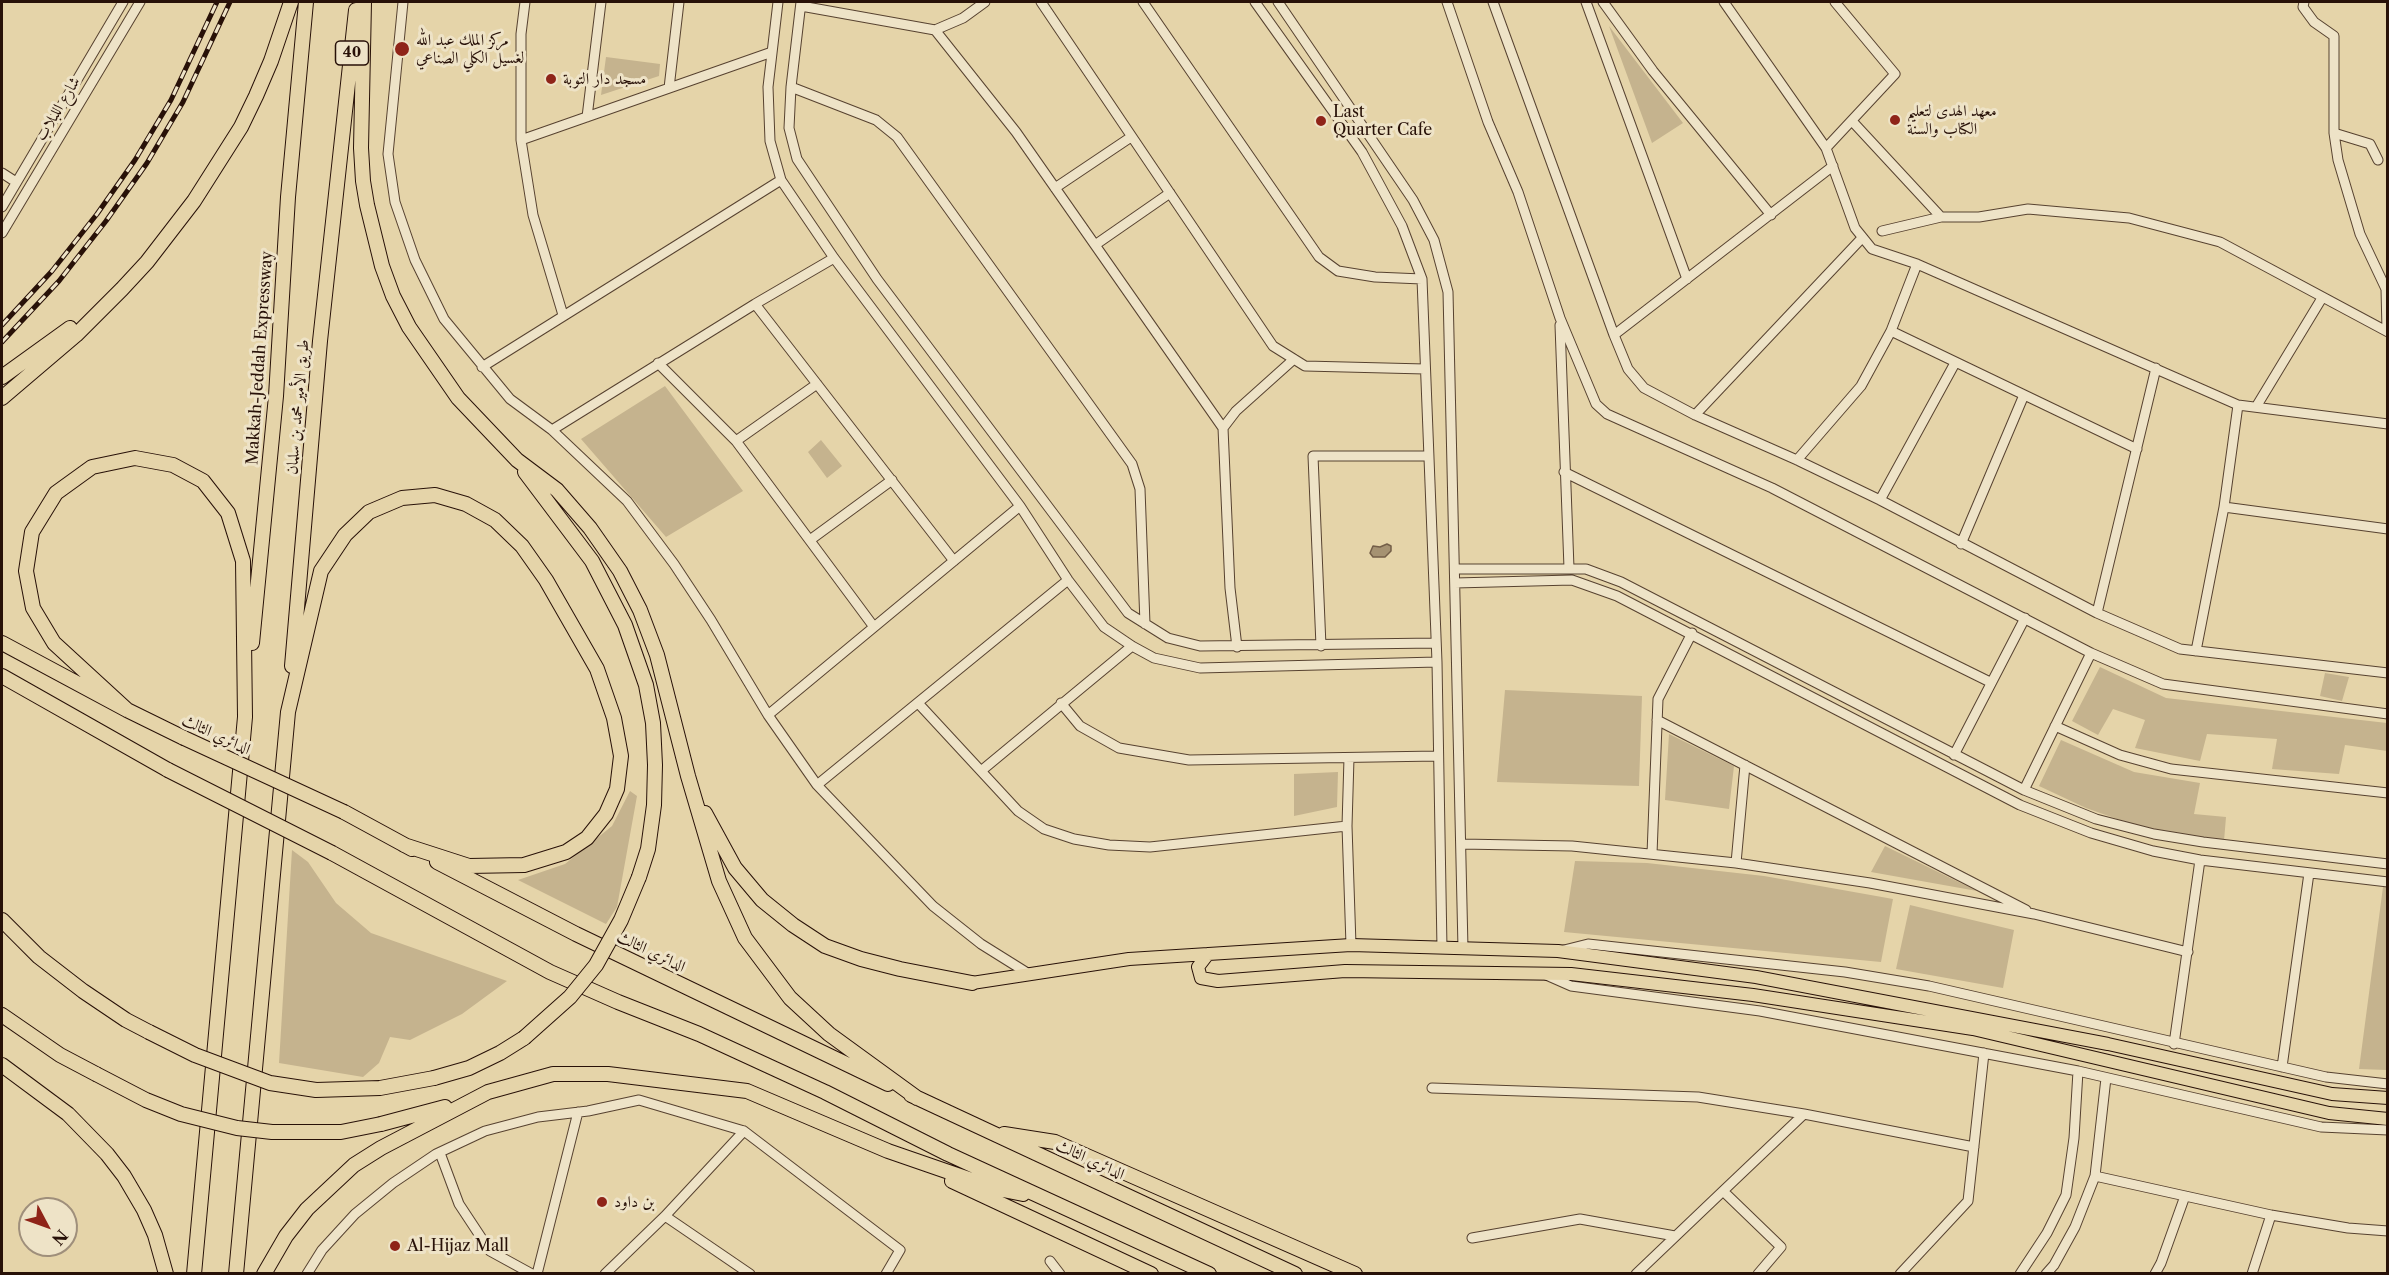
<!DOCTYPE html>
<meta charset="utf-8">
<style>
body{margin:0}
#map{position:relative;width:2389px;height:1275px;overflow:hidden;background:#e5d4a9;font-family:"Libre Caslon Text",serif}
canvas{display:block}
.frame{position:absolute;inset:0;border:3px solid #281108;pointer-events:none}
.north{position:absolute;left:18px;top:1197px;width:60px;height:60px;box-sizing:border-box;background:#eee3c7;border:2px solid #9f8f7b;border-radius:50%;rotate:131deg;font-size:16px;font-weight:700;line-height:24px;text-align:center;color:#281108}
.north::after{content:'';display:block;margin:auto;width:21px;height:27px;background:#8f2418;clip-path:polygon(50% 0,100% 100%,50% 72%,0 100%)}
</style>
<div id="map">
<canvas width="2389" height="1275"></canvas>
<div class="frame"></div>
<div class="north">N</div>
</div>
<script>
const ctx = document.querySelector('canvas').getContext('2d');
ctx.lineJoin = 'round';
function paint(path, color) {
  ctx.fillStyle = color;
  ctx.fill(path, 'evenodd');
}
function shape(rows) {
  const path = new Path2D();
  for (const r of rows) {
    path.moveTo(r[0], r[1]);
    for (let i = 2; i < r.length; i += 2) path.lineTo(r[i], r[i + 1]);
  }
  return path;
}
function trace(path, color, width, dash) {
  ctx.strokeStyle = color;
  ctx.lineWidth = width;
  ctx.lineCap = dash ? 'butt' : 'round';
  ctx.setLineDash(dash || []);
  ctx.stroke(path);
}
function write(font, color, halo, rows, align = 'center') {
  ctx.font = font + ' "Libre Caslon Text",Amiri,serif';
  ctx.lineWidth = 6;
  ctx.setLineDash([]);
  ctx.textBaseline = 'middle';
  ctx.strokeStyle = halo;
  ctx.fillStyle = color;
  for (const [text, x, y, turn = 0] of rows) {
    ctx.save();
    ctx.translate(x, y);
    ctx.rotate((+turn || 0) * Math.PI / 180);
    ctx.textAlign = isNaN(turn) ? turn : align;
    if (halo) ctx.strokeText(text, 0, 0);
    ctx.fillText(text, 0, 0);
    ctx.restore();
  }
}
paint(shape([
 [1609,26,1683,123,1652,143],
 [606,57,660,64,659,76,601,95],
 [665,386,743,491,666,537,581,439],
 [821,440,842,466,827,478,808,452],
 [2100,667,2166,698,2387,723,2387,751,2345,745,2339,774,2272,769,2277,739,2207,734,2200,761,2135,748,2145,720,2113,709,2098,735,2072,721],
 [2325,673,2349,677,2342,701,2320,696],
 [1505,690,1642,696,1639,786,1497,782],
 [1669,734,1734,766,1729,809,1665,800],
 [2061,740,2134,772,2200,783,2194,814,2226,817,2224,841,2134,825,2086,808,2039,786],
 [1338,772,1337,807,1294,816,1294,774],
 [630,791,637,796,617,907,606,924,518,880,565,864,612,826],
 [1885,846,1977,891,1871,872],
 [292,850,308,862,336,903,371,933,507,981,462,1014,410,1040,390,1037,379,1063,363,1077,279,1063],
 [1575,861,1647,863,1764,876,1893,899,1881,962,1564,932],
 [2383,887,2388,887,2387,1070,2359,1069],
 [1910,905,2014,930,2003,988,1896,969]
]), '#c5b38e');
const water = shape([
 [1387,544,1391,546,1391,551,1385,557,1373,557,1370,553,1373,546,1380,547,1387,544]
]);
paint(water, '#a59272');
trace(water, '#735e48', 1.5);
const minor = shape([
 [403,2,388,154,395,202,415,260,444,319,510,399,552,430,627,501,674,564,711,620,768,715,817,785,933,906,981,944,1029,974],
 [525,2,521,34,521,140,533,215,563,315],
 [778,2,768,87,770,141,781,180,834,258,1020,506,1068,580,1104,627,1132,646,1154,658,1200,668,1437,662],
 [801,2,791,87,789,128,797,159,877,279,1128,613,1168,638,1200,646,1436,643],
 [1041,2,1273,346,1305,366,1425,369],
 [1143,2,1319,257,1338,271,1375,277,1422,279],
 [1255,2,1362,152,1402,226,1422,279,1437,662,1442,948],
 [1278,2,1413,200,1434,240,1448,292,1463,948],
 [1447,2,1488,122,1518,192,1560,318,1596,404,1607,414,1772,488,2091,653,2163,684,2388,714],
 [1493,2,1614,335,1628,369,1644,388,1695,415,1797,460,1880,500,2097,613,2180,649,2388,673],
 [1586,2,1687,279],
 [1603,2,1653,71,1771,215],
 [1724,2,1826,148,1855,228,1872,249,1917,264,2238,405,2388,424],
 [2304,2,2303,7,2314,22,2334,36,2334,133,2338,160,2360,234,2386,289,2387,331],
 [801,6,935,30,963,18,985,2],
 [935,30,1016,132,1095,245,1170,193],
 [791,87,876,120,897,137,1132,464,1140,489,1145,624],
 [669,88,679,2],
 [587,117,601,2],
 [1852,121,1941,217,1979,217,2028,209,2129,218,2220,242,2388,332],
 [2334,133,2370,144,2378,160],
 [521,140,772,52],
 [1826,148,1895,74,1835,2],
 [2,173,16,182],
 [1055,188,1131,137],
 [2,207,123,2],
 [1882,231,1941,217],
 [2,233,140,2],
 [1095,245,1223,428,1230,588,1237,647],
 [755,304,954,561],
 [1560,325,1569,568],
 [1891,331,2137,449],
 [1614,335,1833,166],
 [658,363,736,441,874,627],
 [482,367,781,180],
 [2256,407,2322,298],
 [1695,415,1862,238],
 [1223,428,1236,411,1294,359],
 [552,430,755,304,834,258],
 [736,441,817,384],
 [1797,460,1861,386,1891,331,1917,264],
 [1564,472,1990,682],
 [1880,500,1955,363],
 [2224,507,2388,529],
 [810,540,892,480],
 [1961,544,2024,395],
 [1456,569,1586,569,1621,582,2024,790,2096,819,2154,834,2203,842,2388,864],
 [1455,583,1572,580,1617,596,2020,805,2091,833,2153,851,2200,860,2388,882],
 [2097,613,2156,368],
 [1321,646,1313,456,1428,456],
 [2196,651,2224,507,2238,405],
 [918,703,1018,811,1044,829,1074,839,1109,845,1150,847,1347,826],
 [1061,703,1080,726,1119,748,1189,760,1438,756],
 [768,715,1020,506],
 [1657,720,2026,910],
 [2055,726,2120,755,2171,769,2388,793],
 [1954,755,2025,618],
 [1349,758,1347,826,1351,945],
 [981,771,1132,646],
 [817,785,1068,580],
 [2024,790,2091,653],
 [1461,844,1572,846,1736,863,1870,883,2034,914,2188,952],
 [1652,854,1658,699,1692,633],
 [1736,863,1745,765],
 [1564,950,1588,944,1845,972,1929,986,2326,1077,2388,1084],
 [1546,975,1571,986,1760,1011,2078,1071,2321,1127,2388,1130],
 [2174,1044,2200,860],
 [2282,1067,2309,873],
 [1432,1088,1698,1097,1804,1114,1723,1191],
 [1804,1114,1974,1147],
 [440,1153,459,1204,490,1251,532,1274],
 [2095,1176,2271,1215,2348,1228,2388,1231],
 [665,1216,750,1274],
 [1472,1238,1580,1219,1675,1236],
 [1050,1261,1060,1274],
 [307,1274,322,1250,355,1214,393,1183,436,1154,485,1131,538,1117,588,1111,639,1100,744,1131],
 [537,1274,578,1112],
 [605,1274,665,1216,744,1131,900,1250,886,1274],
 [1636,1274,1723,1191,1781,1247,1758,1274],
 [1900,1274,1968,1201,1984,1053],
 [2020,1274,2047,1233,2066,1195,2074,1138,2078,1071],
 [2046,1274,2054,1265,2075,1227,2095,1176,2106,1078],
 [2155,1274,2161,1263,2185,1196],
 [2252,1274,2271,1215]
]);
const major = shape([
 [1208,954,1198,967,1201,978,1218,981,1345,971,1571,974,1753,995,1973,1029,2329,1113,2388,1119],
 [972,983,1129,959,1351,945,1558,951,1756,977,2108,1044,2332,1094,2388,1098]
]);
const highway = shape([
 [364,2,361,148,363,181,367,205,382,266,393,296,409,327,458,398,517,460,557,490,590,528,620,571,640,610,657,655,688,776,719,881,745,938,790,998,829,1034,917,1098],
 [2,377,70,328],
 [2,398,76,335,122,289,147,262,194,201,241,127,256,96,271,61,291,2],
 [525,472,592,561,625,625,646,685,653,723,655,765,654,805,648,849,639,877],
 [2,643,127,710,184,738],
 [252,643,276,396,288,197,306,2],
 [292,666,320,341,356,10],
 [2,676,168,770],
 [127,710,54,643,33,608,26,571,32,532,56,493,92,467,135,458,173,465,203,481,228,513,243,561,245,717,194,1274],
 [344,812,412,849],
 [705,813,735,868,762,900,793,925,825,946,861,959,900,969,972,983],
 [332,853,550,972,618,1002,699,1034,825,1092,948,1154,1209,1274],
 [437,862,576,934,888,1084],
 [2,920,39,957,83,991,126,1020,149,1032],
 [2,1015,60,1055,96,1074],
 [2,1065,68,1114,107,1154,124,1176,144,1210,155,1235,166,1274],
 [434,1078,469,1068,500,1053,524,1038],
 [911,1095,1295,1274],
 [381,1124,445,1107],
 [1004,1134,1055,1142,1355,1274],
 [952,1181,1151,1274],
 [236,1274,288,712,321,571,345,535,369,512,402,498,435,495,466,504,495,520,522,546,546,580,597,669,614,718,621,756,617,789,606,814,587,838,566,852,524,865,469,866,404,845],
 [264,1274,286,1236,307,1209,354,1165,381,1148,488,1092,553,1074,608,1074,747,1091,888,1151,998,1189,1023,1194]
]);
trace(minor, '#574230', 11);
trace(major, '#281108', 14);
trace(highway, '#281108', 16);
trace(minor, '#eee3c7', 9);
trace(major, '#e5d4a9', 12);
trace(highway, '#e5d4a9', 14);
const rail = shape([
 [2,325,52,271,97,214,135,160,171,100,217,2],
 [2,342,59,281,106,221,147,163,183,102,230,2]
]);
trace(rail, '#281108', 5);
trace(rail, '#eee3c7', 3, [9]);
const highwayBridge = shape([
 [184,738,344,812],
 [168,770,332,853],
 [149,1032,195,1055,270,1083,316,1090,380,1088,434,1078],
 [524,1038,570,997,596,965,621,920,639,877],
 [96,1074,146,1100,181,1114,237,1128,272,1132,341,1132,381,1124]
]);
trace(highwayBridge, '#281108', 16, []);
trace(highwayBridge, '#e5d4a9', 14);
for (const [x, y, r, color] of [
 [402,49,8,"#8f2418"],
 [551,79,6,"#8f2418"],
 [1895,120,6,"#8f2418"],
 [1321,121,6,"#8f2418"],
 [602,1202,6,"#8f2418"],
 [395,1246,6,"#8f2418"]
]) {
  const dot = new Path2D();
  dot.arc(x, y, r, 0, 2 * Math.PI);
  ctx.fillStyle = color;
  ctx.fill(dot);
  trace(dot, '#eee3c7', 2);
}
for (const [x, y, w] of [
 [352,53,33]
]) {
  const box = new Path2D();
  box.roundRect(x - w / 2, y - 12, w, 24, 4.5);
  ctx.fillStyle = '#eee3c7';
  ctx.fill(box);
  trace(box, '#281108', 1.5);
}
write('bold 15px', '#281108', null, [
 ["40",352,53]
]);
write('16px', '#281108', '#eee3c7', [
 ["مركز الملك عبد الله",416,40],
 ["لغسيل الكلي الصناعي",416,58],
 ["مسجد دار التوبة",563,79],
 ["معهد الهدى لتعليم",1907,111],
 ["الكتاب والسنة",1907,129],
 ["Last",1333,112],
 ["Quarter Cafe",1333,130],
 ["بن داود",614,1202],
 ["Al-Hijaz Mall",407,1246]
], 'left');
write('16px', '#281108', '#eee3c7', [
 ["شارع اللبلاب",58,109,-59],
 ["Makkah-Jeddah Expressway",260,358,-86],
 ["طريق الأمير محمد بن سلمان",298,407,-85],
 ["الدائري الثالث",216,735,25],
 ["الدائري الثالث",651,952,26],
 ["الدائري الثالث",1090,1160,25]
]);
</script>
